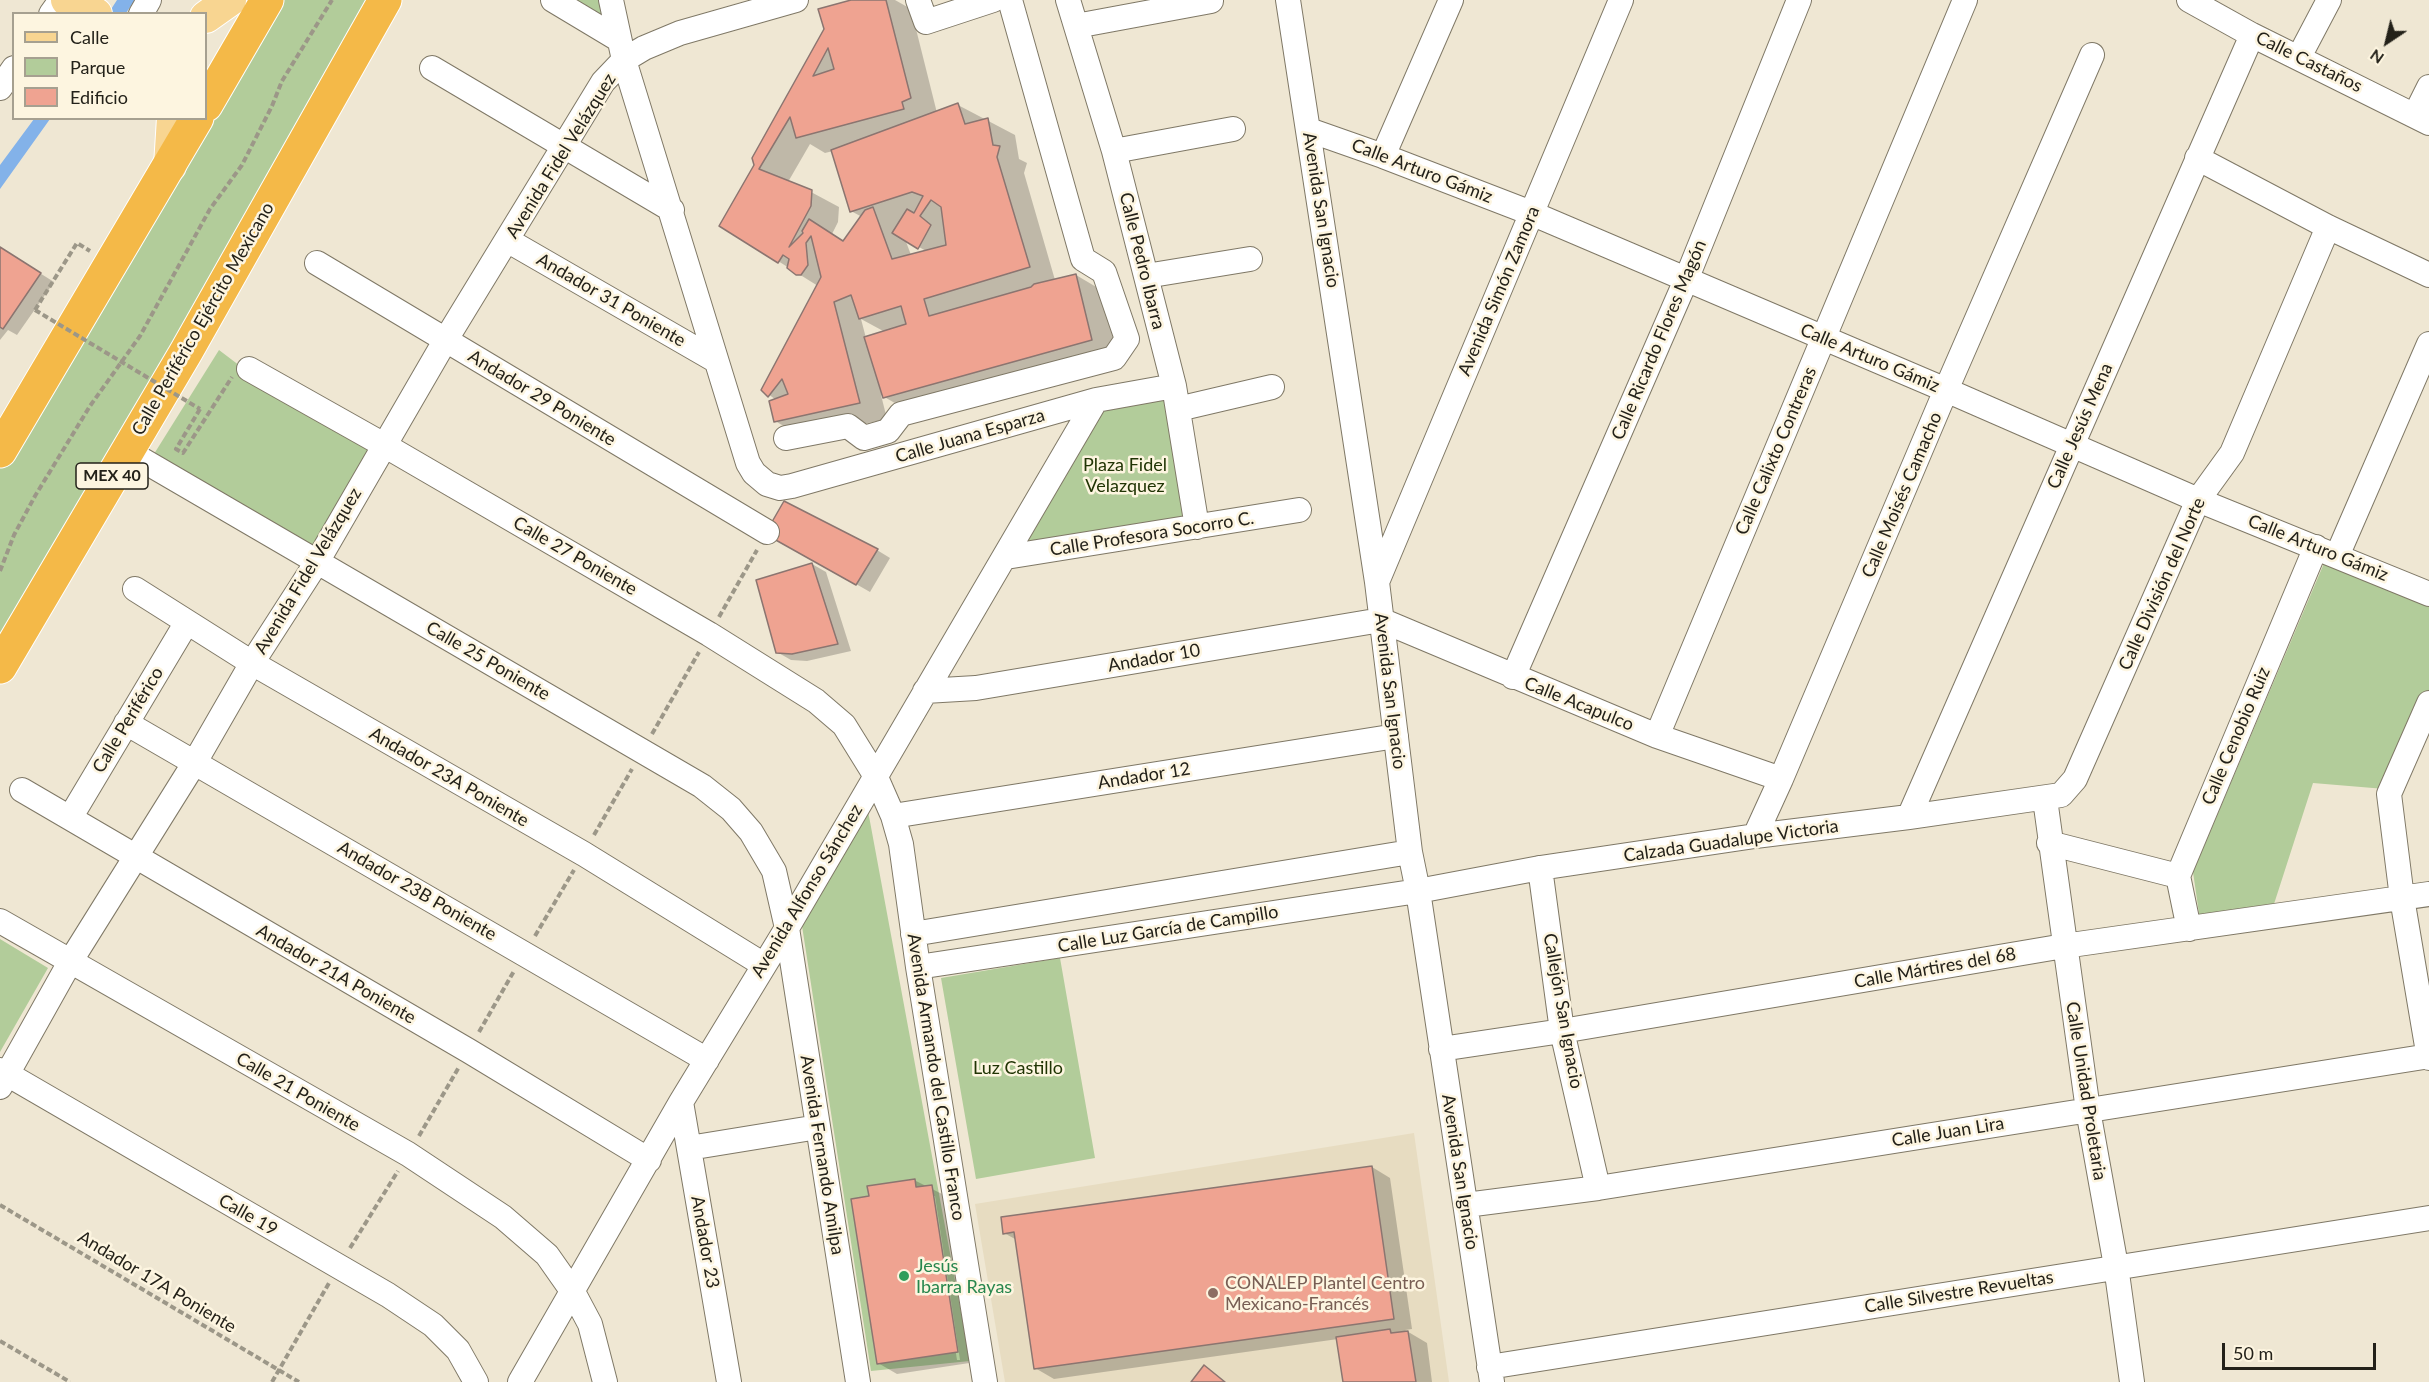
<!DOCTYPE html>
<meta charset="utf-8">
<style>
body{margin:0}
#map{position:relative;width:2429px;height:1382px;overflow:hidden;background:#efe7d3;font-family:Lato,sans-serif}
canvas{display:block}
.legend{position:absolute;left:12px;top:12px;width:195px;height:108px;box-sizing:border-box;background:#fdf5e0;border:2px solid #a6a090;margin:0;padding:8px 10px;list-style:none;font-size:18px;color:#232119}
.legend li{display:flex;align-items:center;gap:12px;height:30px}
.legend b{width:30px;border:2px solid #a6a090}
.north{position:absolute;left:2357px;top:12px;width:60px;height:60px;-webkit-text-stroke:4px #fdf5e0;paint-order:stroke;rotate:215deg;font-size:16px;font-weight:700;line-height:24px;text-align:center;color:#232119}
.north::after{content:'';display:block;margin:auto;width:21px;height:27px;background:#232119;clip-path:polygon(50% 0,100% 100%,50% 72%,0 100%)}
.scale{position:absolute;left:2222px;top:1343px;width:154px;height:27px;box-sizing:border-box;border:3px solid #232119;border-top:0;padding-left:8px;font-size:18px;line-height:21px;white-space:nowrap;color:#232119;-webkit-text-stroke:4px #fdf5e0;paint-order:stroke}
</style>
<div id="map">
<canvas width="2429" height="1382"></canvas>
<ul class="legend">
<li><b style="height:8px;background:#f8d591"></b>Calle</li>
<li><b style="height:16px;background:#b2cc9a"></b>Parque</li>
<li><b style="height:16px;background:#efa391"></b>Edificio</li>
</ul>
<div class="north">N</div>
<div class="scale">50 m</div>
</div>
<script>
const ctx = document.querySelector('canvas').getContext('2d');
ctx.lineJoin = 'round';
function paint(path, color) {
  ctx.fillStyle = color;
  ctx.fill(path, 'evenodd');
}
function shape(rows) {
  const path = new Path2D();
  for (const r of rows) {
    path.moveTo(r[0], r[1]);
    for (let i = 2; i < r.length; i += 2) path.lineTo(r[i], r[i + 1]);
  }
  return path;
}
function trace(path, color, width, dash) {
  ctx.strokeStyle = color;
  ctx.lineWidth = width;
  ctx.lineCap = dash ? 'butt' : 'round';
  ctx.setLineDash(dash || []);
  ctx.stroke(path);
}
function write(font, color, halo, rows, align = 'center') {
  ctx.font = font + ' Lato,sans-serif';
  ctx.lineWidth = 5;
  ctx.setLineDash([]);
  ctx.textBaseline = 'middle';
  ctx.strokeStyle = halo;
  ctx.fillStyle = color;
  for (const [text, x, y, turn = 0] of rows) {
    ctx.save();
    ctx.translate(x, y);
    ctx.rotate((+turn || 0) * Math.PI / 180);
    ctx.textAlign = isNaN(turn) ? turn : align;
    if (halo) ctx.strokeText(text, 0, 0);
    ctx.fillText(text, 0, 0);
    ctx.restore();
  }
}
paint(shape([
 [1414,1133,1449,1382,1005,1382,975,1204]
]), '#e7dcc1');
paint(shape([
 [273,0,379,0,0,662,0,461],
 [561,0,604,0,613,30],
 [219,350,248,372,381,446,317,560,149,462],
 [1174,386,1197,527,1006,557,1096,400],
 [2325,561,2429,603,2429,691,2385,789,2313,783,2274,904,2200,920,2193,872],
 [866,800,970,1361,871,1371,800,913],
 [0,939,48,968,0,1052],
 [1060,958,1095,1158,976,1179,941,978]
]), '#b2cc9a');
paint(shape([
 [117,0,135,0,126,13,108,14],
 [34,119,50,119,0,189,0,165]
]), '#83b2e9');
paint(shape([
 [857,0,895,0,911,9,937,113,958,105,1015,135,1019,159,1027,163,1024,173,1055,280,1076,275,1103,291,1119,355,912,413,881,395,887,419,803,437,775,421,776,400,763,390,818,286,778,261,755,165],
 [810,144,825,153,833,151,851,211,862,217,844,242,832,234,838,222,839,207,811,192,788,182],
 [905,239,926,251,911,255],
 [861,319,885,332,866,338],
 [0,248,54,282,17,335,8,330,0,340],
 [767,533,877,550,890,558,870,592],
 [812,564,826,572,851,651,807,661,791,660,777,652],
 [1372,1167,1390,1178,1412,1329,1405,1330,1427,1343,1432,1382,1344,1382,1338,1339,1054,1379,1035,1368,1015,1239,1004,1233],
 [914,1180,950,1198,976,1362,897,1374,878,1363,871,1197],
 [932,1196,935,1196,960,1360,957,1360]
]), '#0003');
const building = shape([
 [851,0,886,0,911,98,902,102,904,109,796,138,790,117,759,169,812,190,811,206,789,247,803,233,802,231,809,219,843,241,865,210,873,207,892,259,946,245,941,207,931,200,920,216,931,225,918,249,892,233,907,209,914,213,923,196,912,192,850,212,831,150,958,103,965,124,988,118,993,145,1000,146,997,157,1030,267,924,299,929,316,1031,287,1034,284,1076,274,1092,340,883,398,864,337,906,324,901,306,859,319,851,295,834,302,860,403,774,422,769,401,788,394,782,379,768,397,761,390,821,277,811,236,806,243,808,265,801,275,796,275,787,268,789,259,783,255,778,263,719,226,754,165,752,158,824,29,818,9,851,0],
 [828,48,834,69,813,76,828,48],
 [0,247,41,273,3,329,0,327,0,247],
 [784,501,878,549,856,585,765,534,784,501],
 [812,563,838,644,792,654,776,653,756,580,812,563],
 [1372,1166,1394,1319,1034,1369,1014,1232,1003,1234,1001,1217,1372,1166],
 [915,1179,916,1187,932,1185,958,1352,877,1364,851,1199,869,1196,867,1186,915,1179],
 [1390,1329,1391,1333,1408,1331,1416,1382,1343,1382,1336,1337,1390,1329],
 [1204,1365,1225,1382,1191,1382,1204,1365]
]);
paint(building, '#efa391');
trace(building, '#8b7570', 1.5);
const minor = shape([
 [553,0,618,39],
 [611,0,624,60,748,463,754,473,767,484,780,488,792,486,1096,400,1174,386],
 [918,0,926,22,993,0],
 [1068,0,1114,151,1174,386,1197,527],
 [1288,0,1377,582,1410,852,1418,891,1492,1382],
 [2189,0,2252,35,2429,123],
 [51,14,61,0],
 [141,14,149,0],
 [1076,26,1211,1],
 [2299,57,2329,0],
 [432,68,672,210],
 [0,88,14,68],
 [2415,115,2429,87],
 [1309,130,1383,156,1531,213,1946,390,2198,500,2429,594],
 [1114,151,1233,129],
 [1383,156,1451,0],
 [2197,158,2328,227,2429,275],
 [507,240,715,360],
 [317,263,767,532],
 [1146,276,1250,259],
 [249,369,384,445,709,634,816,701,844,725,875,775,893,816,901,844,918,967,985,1382],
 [1178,409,1272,387],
 [786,438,848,426,864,438,888,431,901,414,1114,358,1127,339,1104,272,1083,259,1010,0],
 [127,451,702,786,731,809,751,832,774,871,787,928,858,1382],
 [2337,556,2429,344],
 [1006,557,1299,510],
 [1377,582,1621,0],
 [135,589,252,663,584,854,764,965],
 [1381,620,1657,736,1781,779],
 [1513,677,1686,280,1799,0],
 [925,691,976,688,1381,620],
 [2429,703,2389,794,2402,898,2429,1058],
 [126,723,707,1060],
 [1657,736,1965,0],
 [22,790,469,1051,649,1160],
 [2045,799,2088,1110,2116,1266,2132,1382],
 [893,816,1396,736],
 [1909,817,2252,35],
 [70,818,187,622],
 [1755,836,1781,779,1946,390,2092,55],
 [2049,843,2178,876],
 [1540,868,1562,1031,1598,1188],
 [0,921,408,1154,503,1217,547,1255,573,1292,590,1324,605,1382],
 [2189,929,2178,876,2316,547],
 [913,934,1410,852],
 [918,967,1418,891,1540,868,1755,836,1909,817,2061,795,2075,779,2198,500,2232,453,2328,227],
 [1441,1049,1562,1031,2064,946,2429,894],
 [0,1070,388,1295,433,1325,458,1350,476,1382],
 [0,1087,70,962,195,762,252,663,317,562,445,341,603,82,624,60,644,48,680,33,796,0],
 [681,1102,729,1382],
 [689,1148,818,1127],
 [1466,1205,1598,1188,2429,1056],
 [1489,1367,2429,1218],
 [520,1382,681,1102,787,928,1096,400]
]);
const major = shape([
 [67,0,96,14],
 [206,17,230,0],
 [170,166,173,118]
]);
const highway = shape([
 [206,105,267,0],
 [0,451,197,118],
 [0,667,186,352,385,0]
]);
trace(minor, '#7f7866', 26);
trace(major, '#fff', 34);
trace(highway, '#fff', 35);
trace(shape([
 [35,310,77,243,90,251],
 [200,409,176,449,183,453,232,377],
 [0,571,14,535,35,496,90,406,140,336,210,209,242,165,272,106,282,81,332,0],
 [719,617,757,550],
 [652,734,699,652],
 [594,835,632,769],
 [535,936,574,870],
 [479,1032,514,971],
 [419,1136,459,1067],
 [0,1205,299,1382],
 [350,1248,398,1171],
 [0,1341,70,1382],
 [272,1382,329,1283]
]), '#9c9788', 4, [6, 3]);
trace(minor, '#fff', 24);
trace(major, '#f8d591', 32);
trace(highway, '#f4b948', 33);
trace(shape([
 [35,310,200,409]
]), '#9c9788', 4, [6, 3]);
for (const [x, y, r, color] of [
 [904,1276,6,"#2e9e5b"],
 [1213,1293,6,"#8d6e63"]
]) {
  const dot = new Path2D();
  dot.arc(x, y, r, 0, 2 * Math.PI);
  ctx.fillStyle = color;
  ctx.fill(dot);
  trace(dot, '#fdf5e0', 2);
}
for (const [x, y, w] of [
 [112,476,72]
]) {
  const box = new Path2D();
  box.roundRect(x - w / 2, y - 13, w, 26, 4.5);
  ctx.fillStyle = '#fdf5e0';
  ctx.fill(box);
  trace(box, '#232119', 1.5);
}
write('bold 16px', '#232119', null, [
 ["MEX 40",112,476]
]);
write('18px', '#232119', '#fdf5e0', [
 ["Calle Castaños",2309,62,26],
 ["Avenida Fidel Velázquez",561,156,-58],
 ["Calle Arturo Gámiz",1422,171,21],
 ["Avenida San Ignacio",1321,210,81],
 ["Calle Pedro Ibarra",1142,261,76],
 ["Avenida Simón Zamora",1499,291,-67],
 ["Andador 31 Poniente",611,300,30],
 ["Calle Periférico Ejército Mexicano",203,319,-60],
 ["Calle Ricardo Flores Magón",1659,340,-67],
 ["Calle Arturo Gámiz",1870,358,23],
 ["Andador 29 Poniente",542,398,31],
 ["Calle Jesús Mena",2080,426,-66],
 ["Calle Juana Esparza",970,436,-16],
 ["Calle Calixto Contreras",1776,451,-67],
 ["Calle Moisés Camacho",1902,495,-67],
 ["Calle Profesora Socorro C.",1152,534,-9],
 ["Calle Arturo Gámiz",2318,548,22],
 ["Calle 27 Poniente",575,556,30],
 ["Avenida Fidel Velázquez",308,571,-59],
 ["Calle División del Norte",2162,584,-66],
 ["Andador 10",1154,658,-10],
 ["Calle 25 Poniente",488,661,30],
 ["Avenida San Ignacio",1390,691,83],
 ["Calle Acapulco",1579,704,22],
 ["Calle Periférico",128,720,-59],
 ["Calle Cenobio Ruiz",2236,736,-67],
 ["Andador 12",1144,776,-9],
 ["Andador 23A Poniente",449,777,30],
 ["Calzada Guadalupe Victoria",1731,841,-8],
 ["Andador 23B Poniente",417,891,30],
 ["Avenida Alfonso Sánchez",807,891,-59],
 ["Calle Luz García de Campillo",1168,929,-9],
 ["Calle Mártires del 68",1935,968,-10],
 ["Andador 21A Poniente",336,974,30],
 ["Callejón San Ignacio",1563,1011,80],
 ["Avenida Armando del Castillo Franco",936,1077,81],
 ["Calle Unidad Proletaria",2086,1091,81],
 ["Calle 21 Poniente",298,1092,30],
 ["Calle Juan Lira",1948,1132,-9],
 ["Avenida Fernando Amilpa",822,1155,81],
 ["Avenida San Ignacio",1460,1172,81],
 ["Calle 19",248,1215,30],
 ["Andador 23",705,1242,80],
 ["Andador 17A Poniente",157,1282,31],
 ["Calle Silvestre Revueltas",1959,1292,-9]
]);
write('18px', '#203404', '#fdf5e0', [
 ["Plaza Fidel",1125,465],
 ["Velazquez",1125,486],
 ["Luz Castillo",1018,1068]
]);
write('18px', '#27864d', '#fdf5e0', [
 ["Jesús",916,1266],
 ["Ibarra Rayas",916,1287]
], 'left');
write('18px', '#785e54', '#fdf5e0', [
 ["CONALEP Plantel Centro",1225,1283],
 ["Mexicano-Francés",1225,1304]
], 'left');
</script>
